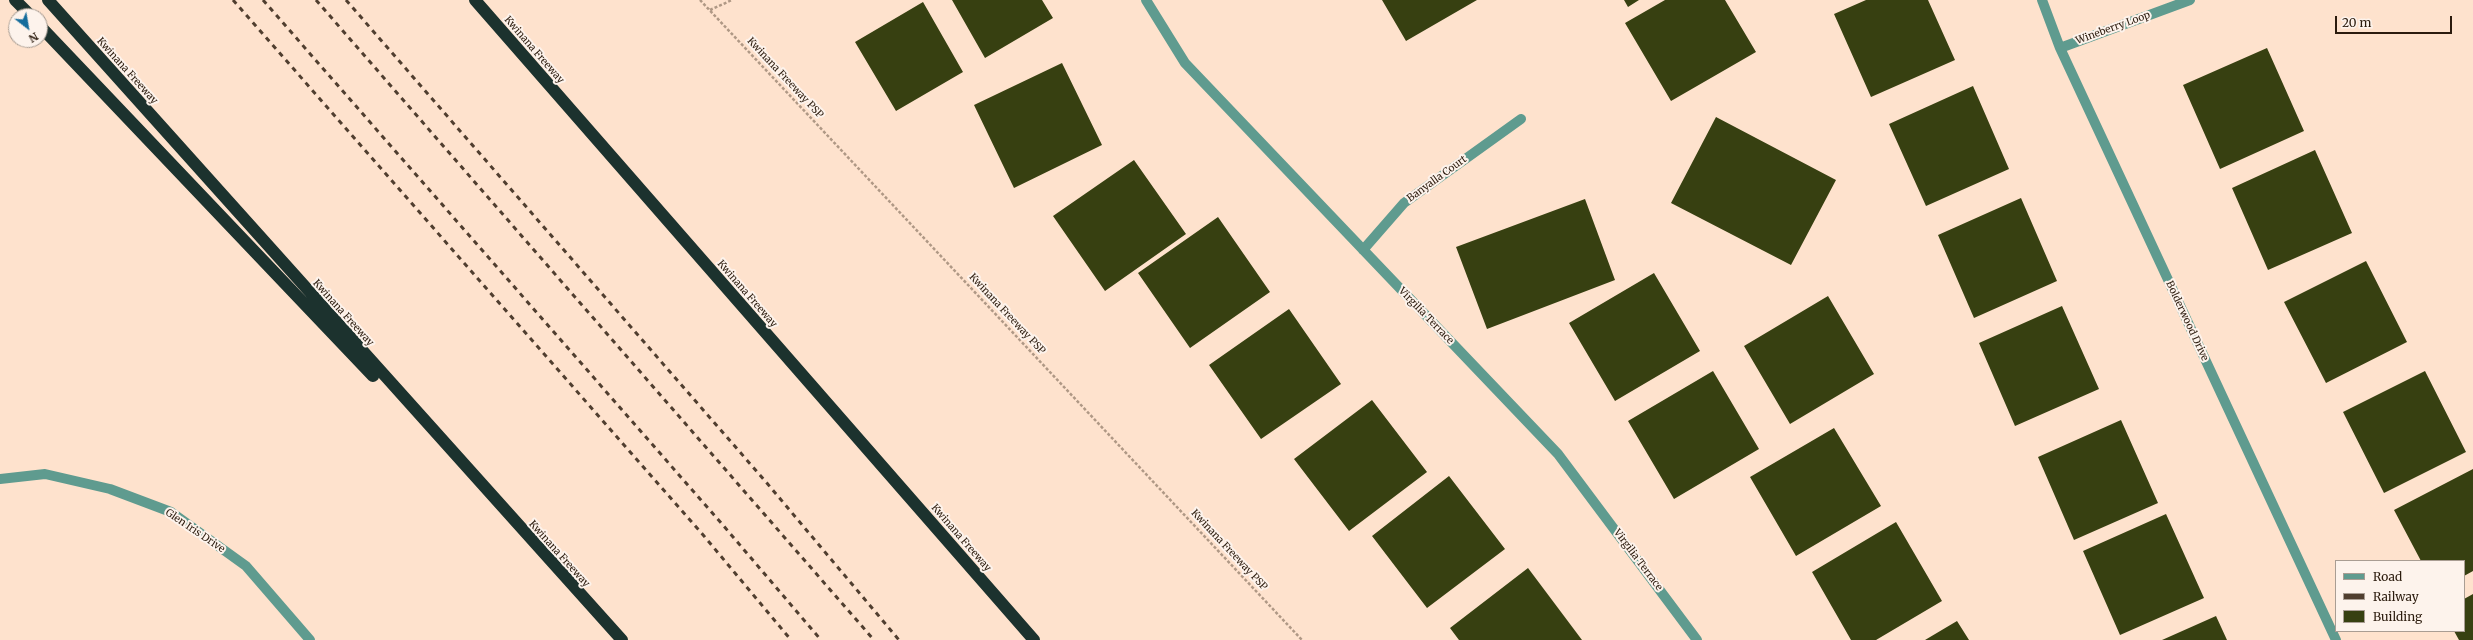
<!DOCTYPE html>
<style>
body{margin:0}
#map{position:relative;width:2473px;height:640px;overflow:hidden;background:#fee2cd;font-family:Merriweather,serif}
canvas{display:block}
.legend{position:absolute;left:2335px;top:560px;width:130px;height:72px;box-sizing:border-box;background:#fdf3ec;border:1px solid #a99d93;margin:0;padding:5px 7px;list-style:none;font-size:12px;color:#2b1b0d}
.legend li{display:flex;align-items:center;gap:8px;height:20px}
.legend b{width:20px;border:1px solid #a99d93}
.north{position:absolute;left:8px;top:8px;width:40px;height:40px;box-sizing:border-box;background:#fdf3ec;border:1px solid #a99d93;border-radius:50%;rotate:149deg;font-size:11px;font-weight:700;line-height:16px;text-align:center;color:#2b1b0d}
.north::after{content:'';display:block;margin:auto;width:14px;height:18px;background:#146c9c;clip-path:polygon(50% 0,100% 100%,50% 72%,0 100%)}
.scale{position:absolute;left:2335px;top:16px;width:117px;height:18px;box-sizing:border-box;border:2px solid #2b1b0d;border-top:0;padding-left:5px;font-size:12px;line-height:14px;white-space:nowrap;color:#2b1b0d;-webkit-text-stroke:3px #fdf3ec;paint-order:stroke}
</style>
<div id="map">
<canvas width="2473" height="640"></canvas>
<ul class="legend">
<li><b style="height:5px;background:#5f9b8f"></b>Road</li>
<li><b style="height:5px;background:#503e2f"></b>Railway</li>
<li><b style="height:11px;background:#374011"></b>Building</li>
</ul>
<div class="north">N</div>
<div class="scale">20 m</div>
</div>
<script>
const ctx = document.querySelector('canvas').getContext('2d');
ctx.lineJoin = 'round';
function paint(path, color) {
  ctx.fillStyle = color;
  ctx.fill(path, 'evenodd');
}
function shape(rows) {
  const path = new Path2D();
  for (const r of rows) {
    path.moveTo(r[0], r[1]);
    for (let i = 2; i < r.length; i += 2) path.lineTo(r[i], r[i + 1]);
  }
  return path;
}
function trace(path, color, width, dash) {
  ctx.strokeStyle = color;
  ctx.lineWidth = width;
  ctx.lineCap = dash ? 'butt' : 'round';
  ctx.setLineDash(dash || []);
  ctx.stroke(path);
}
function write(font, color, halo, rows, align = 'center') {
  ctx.font = font + ' Merriweather,serif';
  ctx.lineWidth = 4;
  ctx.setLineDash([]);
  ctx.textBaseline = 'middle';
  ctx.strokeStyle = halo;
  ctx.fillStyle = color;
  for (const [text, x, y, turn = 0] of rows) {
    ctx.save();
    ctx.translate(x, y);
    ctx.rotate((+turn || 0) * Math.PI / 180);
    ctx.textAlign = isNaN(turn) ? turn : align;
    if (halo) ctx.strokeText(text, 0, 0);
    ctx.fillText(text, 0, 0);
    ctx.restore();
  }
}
paint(shape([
 [952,0,1042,0,1053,18,985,58],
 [1382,0,1477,0,1406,41],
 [1624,0,1639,0,1628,7],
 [1665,0,1725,0,1756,52,1671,101,1625,23],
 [1866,0,1928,0,1955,60,1871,97,1834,14],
 [923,2,963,72,896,111,855,42],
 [2267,48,2304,131,2220,169,2183,85],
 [1062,63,1102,145,1014,188,974,105],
 [1973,86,2009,169,1926,206,1889,124],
 [1716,117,1836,180,1791,265,1671,203],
 [2315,150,2352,233,2268,270,2232,188],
 [1134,160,1186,234,1105,291,1053,216],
 [2021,198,2057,281,1974,318,1938,235],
 [1585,199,1615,280,1487,329,1456,247],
 [1218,217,1270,292,1190,348,1138,273],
 [2366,261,2407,342,2326,383,2284,302],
 [1654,273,1700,351,1615,401,1569,323],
 [1828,296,1874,374,1790,424,1744,346],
 [2062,306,2099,389,2015,426,1979,343],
 [1289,309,1341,384,1261,439,1209,365],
 [1713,371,1759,449,1674,499,1628,421],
 [2425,371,2466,452,2384,493,2343,412],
 [1372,400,1427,472,1349,531,1294,459],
 [2121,420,2158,503,2074,540,2038,457],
 [1834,428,1881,506,1796,556,1750,477],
 [2473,469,2473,571,2464,576,2464,561,2421,561,2394,510],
 [1449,476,1505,549,1427,608,1372,536],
 [2166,514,2204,598,2120,635,2083,551],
 [1896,522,1942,601,1876,640,1851,640,1812,572],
 [1528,568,1582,640,1459,640,1450,628],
 [2473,594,2473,640,2459,640,2454,631,2464,631,2464,599],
 [2216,616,2227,640,2162,640],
 [1957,621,1969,640,1925,640]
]), '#374011');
trace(shape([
 [700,0,1302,640],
 [710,10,732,0]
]), '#af9885', 2.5, [3, 2]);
trace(shape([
 [1146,0,1185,63,1558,454,1697,640],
 [2042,0,2060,48,2336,640],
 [2060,48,2190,0],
 [1363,250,1404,203,1521,119],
 [0,479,45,474,110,489,171,512,246,566,310,640]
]), '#5f9b8f', 10);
trace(shape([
 [15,0,31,16],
 [48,0,622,640],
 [475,0,1034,640],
 [40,26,373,376]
]), '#1c322e', 12);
trace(shape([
 [233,0,704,536,791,640],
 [263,0,722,524,821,640],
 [316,0,874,640],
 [346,0,766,482,899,640]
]), '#503e2f', 3, [5, 5]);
write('10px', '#2b1b0d', '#fdf3ec', [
 ["Wineberry Loop",2113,28,-20],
 ["Kwinana Freeway",534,50,49],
 ["Kwinana Freeway",127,71,48],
 ["Kwinana Freeway PSP",785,78,47],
 ["Banyalla Court",1437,179,-36],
 ["Kwinana Freeway",747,294,49],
 ["Kwinana Freeway",343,313,48],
 ["Kwinana Freeway PSP",1007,314,47],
 ["Virgilia Terrace",1426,316,46],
 ["Bolderwood Drive",2187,321,65],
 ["Glen Iris Drive",195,531,34],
 ["Kwinana Freeway",961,538,49],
 ["Kwinana Freeway PSP",1229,550,47],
 ["Kwinana Freeway",559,554,48],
 ["Virgilia Terrace",1638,560,53]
]);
</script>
